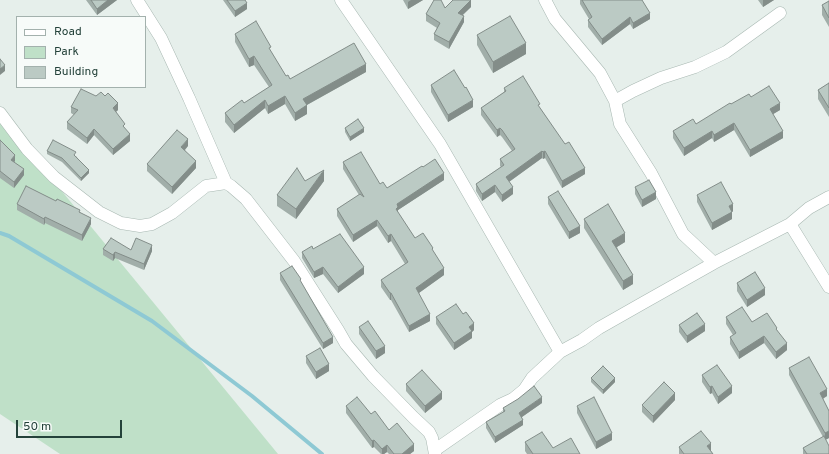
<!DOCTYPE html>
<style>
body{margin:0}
#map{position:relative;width:829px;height:454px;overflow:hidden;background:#e6efeb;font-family:Overpass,sans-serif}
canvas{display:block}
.legend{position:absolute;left:16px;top:16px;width:130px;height:72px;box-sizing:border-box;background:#f7fbf9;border:1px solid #a3b1ad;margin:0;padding:5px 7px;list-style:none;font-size:12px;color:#24423a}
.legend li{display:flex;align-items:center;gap:8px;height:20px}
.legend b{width:20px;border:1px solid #a3b1ad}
.scale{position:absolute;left:16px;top:420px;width:106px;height:18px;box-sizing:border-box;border:2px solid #24423a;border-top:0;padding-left:5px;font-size:12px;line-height:14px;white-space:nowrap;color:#24423a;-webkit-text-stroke:3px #f7fbf9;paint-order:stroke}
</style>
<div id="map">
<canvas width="829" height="454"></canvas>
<ul class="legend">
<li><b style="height:5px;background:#fff"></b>Road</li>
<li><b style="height:11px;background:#bfe0c8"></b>Park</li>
<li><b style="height:11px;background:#bbcac4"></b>Building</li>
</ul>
<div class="scale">50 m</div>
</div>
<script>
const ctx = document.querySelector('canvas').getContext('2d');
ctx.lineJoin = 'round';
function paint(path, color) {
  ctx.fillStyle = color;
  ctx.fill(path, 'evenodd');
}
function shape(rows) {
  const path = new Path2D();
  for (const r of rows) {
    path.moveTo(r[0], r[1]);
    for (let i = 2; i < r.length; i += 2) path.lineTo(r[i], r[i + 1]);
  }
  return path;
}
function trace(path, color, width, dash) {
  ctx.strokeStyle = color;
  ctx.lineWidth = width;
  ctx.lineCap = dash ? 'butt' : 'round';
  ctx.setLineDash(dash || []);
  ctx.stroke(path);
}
paint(shape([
 [0,116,278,454,60,454,0,414]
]), '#bfe0c8');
trace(shape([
 [0,233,9,236,152,321,252,396,322,454]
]), '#8ec9d4', 4);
const minor = shape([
 [137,0,161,38,189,98,226,183],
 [341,0,440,144,560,352],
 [545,0,555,19,600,73,615,101,620,124,651,173,683,234,714,263],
 [615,101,633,91,661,78,695,67,726,52,780,13],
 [0,113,27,149,54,177,99,212,121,223,140,226,152,224,172,213,206,186,226,183,231,186,246,199,294,261,338,330,346,344,373,376,413,417,429,432,432,438,435,454],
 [790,224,829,287],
 [435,450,500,405,513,399,524,390,532,378,560,352,582,340,599,328,643,303,714,263,790,224,809,208,829,197]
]);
trace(minor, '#a8b8b2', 13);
trace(minor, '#fff', 12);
paint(shape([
 [86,0,117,0,97,15],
 [223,0,245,0,247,9,235,17],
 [403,0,423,0,408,9],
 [580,0,642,0,650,19,633,29,630,24,602,45,588,27,588,20,589,19,580,4],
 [758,0,774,0,763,7],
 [829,1,829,27,822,15,822,5],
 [471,7,463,15,464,22,449,49,434,40,434,34,437,28,426,21,426,14,445,8],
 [235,34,271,52,286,76,290,79,366,72,307,105,307,114,295,121,285,104,268,114,265,108,234,133,225,122,225,113,244,103,269,87,254,65,249,67,235,42],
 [477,35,526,54,493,73,477,45],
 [829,83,829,117,818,99,818,90],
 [431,85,473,107,448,122,431,92],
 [504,88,540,108,585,174,562,188,545,158,543,159,542,158,509,182,513,194,502,202,495,192,482,201,476,191,476,184,501,167,500,166,500,159,512,151,502,137,500,135,497,137,481,115,481,108,504,92],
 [751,97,780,110,773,114,783,138,750,157,734,130,714,142,712,138,684,156,673,138,673,131,696,124,731,104],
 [71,107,118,110,116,112,125,129,130,141,113,155,94,135,87,144,67,129,67,122,74,115,71,113],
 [345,128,364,132,350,141,345,132],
 [0,140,15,161,14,162,24,175,14,188,0,178],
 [188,146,185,150,196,168,172,194,147,171,147,164],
 [47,151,76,156,89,173,81,181,62,162,47,154],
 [343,162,380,184,387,188,423,167,444,180,398,210,398,213,415,238,433,251,444,275,419,293,430,321,409,332,391,300,390,300,381,287,381,280,405,264,391,241,388,243,377,226,353,242,337,216,337,209,359,195,343,169],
 [324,181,296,219,277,206,277,195],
 [635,187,656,199,642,207,635,194],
 [697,195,733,211,732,212,732,219,712,230,697,202],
 [548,197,580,233,569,239,548,204],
 [17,204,80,212,91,224,82,241,45,223,44,225,17,210],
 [584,219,625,242,617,247,633,284,623,290,584,228],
 [103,249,131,250,152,251,144,270,115,258,113,261,103,255],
 [313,249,364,274,338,293,323,274,314,278,302,258,302,252],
 [280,273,333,343,323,349,280,280],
 [737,283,765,295,747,307,737,291],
 [436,317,474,330,472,332,472,338,454,350,436,324],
 [726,317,752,322,777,330,787,350,776,359,764,343,739,359,730,344,730,337,733,335,726,324],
 [679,325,705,331,687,343,679,332],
 [359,327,385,353,376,359,359,334],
 [306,356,329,371,316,379,306,363],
 [789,368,827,396,823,399,829,411,829,438,825,440,829,454,803,454,803,448,823,437,789,375],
 [702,375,732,393,718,404,712,393,710,394,702,382],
 [591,378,615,382,603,394,591,382],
 [406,384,442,399,425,413,406,391],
 [675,400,653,423,642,412,642,405],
 [542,403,522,417,523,425,495,443,486,428,486,422,503,412,503,408],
 [346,406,371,414,414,451,410,454,389,454,387,452,384,454,381,454,374,447,372,448,346,413],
 [577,406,612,440,596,449,577,413],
 [525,442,580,454,527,454,525,451],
 [679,447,711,451,713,454,679,454]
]), '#a1aea9');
paint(shape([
 [108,0,117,0,97,15,97,9],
 [411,0,423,0,408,9,408,2],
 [471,0,471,7,458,19,458,13],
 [763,0,774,0,763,7],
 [247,3,247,9,235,17,235,11],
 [650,13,650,19,633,29,633,23],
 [464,16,464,22,449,49,449,42],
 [630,17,630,24,602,45,602,39],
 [526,43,526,54,493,73,493,62],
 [254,56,254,65,249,67,249,59],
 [366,64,366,72,303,107,303,99],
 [5,65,5,71,0,75,0,69],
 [285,96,285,104,268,114,268,106],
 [265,100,265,108,234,133,234,125],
 [473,100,473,107,448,122,448,115],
 [118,103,118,110,113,114,113,108],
 [780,103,780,110,770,116,770,109],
 [307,105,307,114,295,121,295,113],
 [734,123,734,130,714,142,714,135],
 [364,128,364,132,350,141,350,137],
 [500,128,500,135,497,137,497,130],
 [94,129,94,135,87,144,87,138],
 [712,131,712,138,684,156,684,148],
 [783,131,783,138,750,157,750,150],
 [130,134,130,141,113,155,113,149],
 [188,139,188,146,181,154,181,147],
 [542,151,542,158,506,184,506,177],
 [545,151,545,158,543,159,543,152],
 [15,155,15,161,11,166,11,160],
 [196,161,196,168,172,194,172,187],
 [585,168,585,174,562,188,562,181],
 [24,169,24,175,14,188,14,182],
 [89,170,89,173,81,181,81,178],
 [324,170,324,181,296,219,296,209],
 [444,173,444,180,398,210,398,214,396,209,397,204],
 [495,185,495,192,482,201,482,194],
 [513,187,513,194,502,202,502,195],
 [656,192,656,199,642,207,642,200],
 [733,204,733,211,732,212,732,219,712,230,712,223,729,206],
 [45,217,45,223,44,225,44,219],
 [91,218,91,224,82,241,82,235],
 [377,220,377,226,353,242,353,235],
 [580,226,580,233,569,239,569,232],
 [625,233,625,242,612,250,612,241],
 [391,234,391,241,388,243,388,236],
 [152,245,152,251,144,270,144,264],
 [115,252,115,258,113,261,113,255],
 [323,267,323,274,314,278,314,272],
 [364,267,364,274,338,293,338,287],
 [444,268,444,275,416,295,416,288],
 [633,275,633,284,623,290,623,281],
 [765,288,765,295,747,307,747,300],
 [390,293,391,293,391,300,390,300],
 [430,314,430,321,409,332,409,326],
 [474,323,474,330,472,332,472,338,454,350,454,343,469,327],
 [705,324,705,331,687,343,687,336],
 [764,336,764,343,739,359,739,352],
 [333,337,333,343,323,349,323,343],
 [787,343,787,350,776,359,776,352],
 [385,346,385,353,376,359,376,351],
 [329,364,329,371,316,379,316,372],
 [615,378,615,382,603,394,603,390],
 [712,386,712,393,710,394,710,387],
 [732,386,732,393,718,404,718,397],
 [827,389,827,396,820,400,820,393],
 [442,392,442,399,425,413,425,406],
 [675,393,675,400,653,423,653,416],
 [542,397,542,403,519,419,519,413],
 [523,420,523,425,495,443,495,437],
 [829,431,829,438,825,440,825,433],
 [612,433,612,440,596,449,596,442],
 [374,440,374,447,372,448,372,441],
 [711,443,711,452,707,446],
 [414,444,414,451,410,454,402,454],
 [387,445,387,452,384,454,382,454,382,449]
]), '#838d89');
const building = shape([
 [91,0,108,0,97,9,91,0],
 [227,0,245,0,247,3,235,11,227,0],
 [434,0,441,0,445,8,453,0,471,0,458,13,464,16,449,42,434,34,440,23,426,14,434,0],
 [582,0,642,0,650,13,633,23,630,17,602,39,588,20,592,17,582,0],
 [829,1,829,18,822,5,829,1],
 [510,16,526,43,493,62,477,35,510,16],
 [256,21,271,47,269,48,286,76,288,75,290,79,354,43,366,64,303,99,307,105,295,113,285,96,268,106,265,100,234,125,225,113,242,100,244,103,272,85,254,56,249,59,235,34,256,21],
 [0,59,5,65,0,69,0,59],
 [454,70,465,88,466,87,473,100,448,115,431,85,454,70],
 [523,76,540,104,538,105,565,144,569,142,585,168,562,181,545,151,543,152,542,151,506,177,513,187,502,195,495,185,482,194,476,184,504,165,500,159,515,149,502,130,500,128,497,130,481,108,506,91,504,88,523,76],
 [829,83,829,108,818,90,829,83],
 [769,86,780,103,770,109,783,131,750,150,734,123,714,135,712,131,684,148,673,131,693,119,696,124,730,103,731,104,749,94,751,97,769,86],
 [81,89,96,96,101,92,105,96,108,93,118,103,113,108,125,124,123,126,130,134,113,149,94,129,87,138,67,122,78,110,71,107,81,89],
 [358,119,364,128,350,137,345,128,358,119],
 [177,130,188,139,181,147,196,161,172,187,147,164,177,130],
 [0,140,15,155,11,160,24,169,14,182,0,171,0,140],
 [53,140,76,152,74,155,89,170,81,178,62,158,47,151,53,140],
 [361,152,380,184,383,182,387,188,422,166,423,167,435,159,444,173,397,204,398,207,396,209,415,238,423,233,433,248,432,249,444,268,416,288,430,314,409,326,391,293,390,293,381,280,408,262,391,234,388,236,377,220,353,235,337,209,360,194,364,197,343,162,361,152],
 [297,168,305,181,324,170,296,209,277,195,297,168],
 [649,180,656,192,642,200,635,187,649,180],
 [721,182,733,204,729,206,732,212,712,223,697,195,721,182],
 [26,186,56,201,57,199,80,210,79,212,91,218,82,235,45,217,44,219,17,204,26,186],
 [558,191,580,226,569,232,548,197,558,191],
 [608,204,625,233,612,241,633,275,623,281,584,219,608,204],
 [340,234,364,267,338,287,323,267,314,272,302,252,312,246,313,249,340,234],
 [111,238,131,250,136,238,152,245,144,264,115,252,113,255,103,249,111,238],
 [292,266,301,279,300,280,333,337,323,343,280,273,292,266],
 [755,272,765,288,747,300,737,283,755,272],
 [456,304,463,314,466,312,474,323,469,327,472,331,454,343,436,317,456,304],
 [742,307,752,322,767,313,777,328,776,329,787,343,776,352,764,336,739,352,730,337,736,333,726,317,742,307],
 [697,313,705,324,687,336,679,325,697,313],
 [368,321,385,346,376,351,359,327,368,321],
 [320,348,329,364,316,372,306,356,320,348],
 [809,357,827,389,820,393,829,411,829,431,825,433,789,368,809,357],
 [717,365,732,386,718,397,712,386,710,387,702,375,717,365],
 [603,366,615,378,603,390,591,378,603,366],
 [422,370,442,392,425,406,406,384,422,370],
 [664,382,675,393,653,416,642,405,664,382],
 [534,386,542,397,519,413,523,420,495,437,486,422,505,411,503,408,518,399,534,386],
 [357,397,371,414,375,411,389,430,397,423,414,444,402,454,394,454,387,445,382,449,374,440,372,441,346,406,357,397],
 [594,397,612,433,596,442,577,406,594,397],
 [701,431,711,443,707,446,713,454,684,454,679,447,701,431],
 [542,432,553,448,571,438,580,454,533,454,525,442,542,432],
 [824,436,829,446,829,454,807,454,803,448,824,436]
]);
paint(building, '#bbcac4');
trace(building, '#838d89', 1);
</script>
